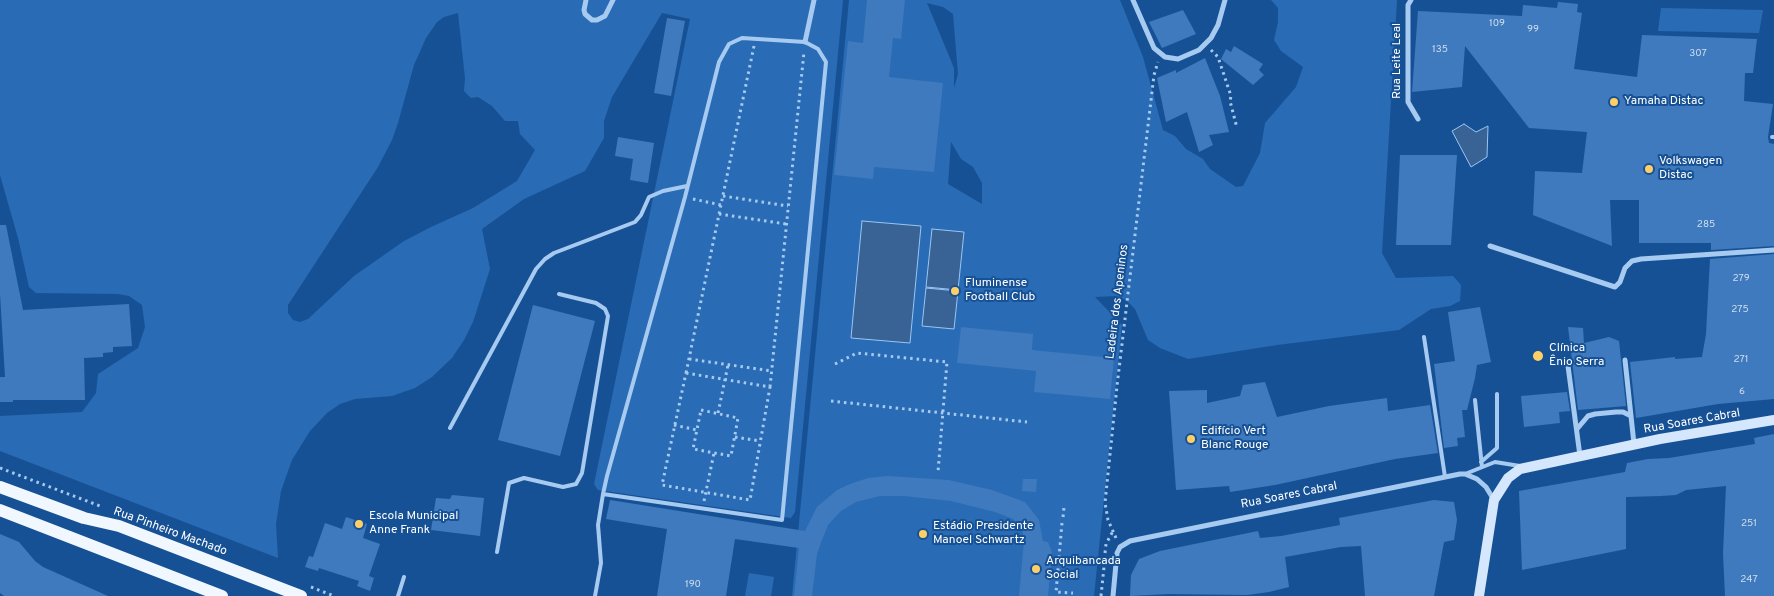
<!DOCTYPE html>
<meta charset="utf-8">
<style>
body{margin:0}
canvas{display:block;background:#165195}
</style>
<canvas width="1774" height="596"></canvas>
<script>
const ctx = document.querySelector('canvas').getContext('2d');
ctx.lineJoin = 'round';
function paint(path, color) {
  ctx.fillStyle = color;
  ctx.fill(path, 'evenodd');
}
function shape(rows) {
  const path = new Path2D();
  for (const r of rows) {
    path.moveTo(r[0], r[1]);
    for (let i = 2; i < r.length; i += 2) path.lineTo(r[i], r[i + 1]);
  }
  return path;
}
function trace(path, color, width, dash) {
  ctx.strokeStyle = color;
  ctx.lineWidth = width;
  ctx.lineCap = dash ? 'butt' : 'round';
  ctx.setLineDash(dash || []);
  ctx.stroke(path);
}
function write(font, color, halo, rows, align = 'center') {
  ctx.font = font + ' Overpass,sans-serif';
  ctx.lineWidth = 4;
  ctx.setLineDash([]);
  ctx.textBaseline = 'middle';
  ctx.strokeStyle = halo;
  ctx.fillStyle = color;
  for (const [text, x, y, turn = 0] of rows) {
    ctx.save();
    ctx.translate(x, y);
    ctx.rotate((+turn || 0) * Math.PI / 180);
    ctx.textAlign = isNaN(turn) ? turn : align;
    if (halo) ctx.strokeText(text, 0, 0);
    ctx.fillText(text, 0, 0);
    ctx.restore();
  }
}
paint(shape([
 [0,0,843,0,795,512,791,518,598,490,594,484,690,19,662,13,612,97,604,121,604,138,585,171,524,199,482,229,490,269,473,322,464,340,452,358,432,377,415,388,392,396,355,399,340,404,327,413,310,431,292,460,281,491,276,524,278,558,0,451,0,416,82,412,96,393,98,374,138,348,145,327,142,305,129,296,118,294,36,293,29,287,18,238,0,175],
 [458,13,465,78,464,91,471,98,478,97,492,106,505,121,518,121,520,134,535,150,517,181,473,208,431,227,404,241,354,276,308,319,300,322,293,320,288,313,288,305,378,167,392,140,398,123,414,65,426,38,437,22,444,17],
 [849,0,1120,0,1143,57,1163,130,1175,136,1186,149,1203,159,1210,169,1236,187,1243,186,1260,153,1265,123,1296,87,1303,67,1281,51,1274,40,1278,22,1278,8,1271,0,1397,0,1382,253,1396,278,1453,276,1461,285,1460,301,1450,306,1431,309,1399,330,1277,345,1188,359,1160,348,1148,340,1135,309,1126,300,1116,296,1095,297,1122,325,1094,596,792,596],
 [927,3,943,7,953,14,958,74,954,88,954,68],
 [951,142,961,159,973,167,982,183,982,204,948,184],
 [1661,8,1763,10,1759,33,1658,31],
 [749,573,774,577,771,596,745,596]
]), '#296bb4');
const water = shape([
 [1464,124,1476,132,1488,126,1487,157,1471,167,1452,131,1464,124],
 [862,221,921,226,910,343,851,338,862,221],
 [932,229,964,232,958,290,926,287,932,229],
 [926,288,958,291,954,329,922,326,926,288]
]);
paint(water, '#396395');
trace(water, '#99c6f4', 1);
paint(shape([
 [867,0,905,0,901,39,893,38,889,77,943,83,934,172,874,167,873,179,834,175,848,41,863,43],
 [1558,2,1578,4,1577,12,1582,13,1574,69,1637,77,1642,35,1757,39,1753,73,1745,73,1744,101,1773,104,1768,137,1769,143,1774,144,1774,246,1711,250,1711,243,1639,243,1639,200,1610,200,1612,246,1533,215,1535,171,1582,173,1587,132,1529,128,1465,46,1462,87,1412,92,1418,11,1522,16,1523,5,1557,8],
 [1183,10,1196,34,1162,48,1149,22],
 [667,18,685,21,671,96,654,93],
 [1234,46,1263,64,1259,70,1264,75,1253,85,1221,59,1226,49,1231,52],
 [1205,58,1220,96,1229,132,1209,135,1213,145,1199,152,1187,112,1166,122,1157,78,1176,70,1176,73],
 [618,137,654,143,648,183,630,180,633,159,615,156],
 [1400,155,1457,155,1451,245,1396,245],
 [0,225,6,225,23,310,129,304,132,346,113,347,113,352,103,353,103,357,84,358,85,400,13,400,13,402,0,402,0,377,5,377,0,294],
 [1774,254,1774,399,1718,404,1636,418,1630,362,1675,357,1675,359,1702,357,1706,334,1710,259],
 [533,305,595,321,560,456,498,440],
 [1480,307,1491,362,1477,365,1475,378,1467,410,1462,410,1465,437,1457,438,1458,446,1444,448,1434,364,1455,361,1448,312],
 [961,327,1033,334,1032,350,1114,358,1110,399,1034,392,1036,371,957,363],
 [1568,327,1583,328,1584,343,1609,337,1619,341,1626,406,1578,410],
 [1265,382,1277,417,1329,406,1387,398,1388,411,1430,405,1438,453,1395,459,1275,485,1230,492,1229,486,1176,490,1169,391,1207,390,1207,403,1240,396,1243,385],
 [1567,392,1570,411,1559,412,1560,423,1524,427,1521,396],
 [1774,434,1774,596,1725,596,1723,553,1726,486,1686,490,1676,495,1661,496,1626,497,1626,549,1522,570,1519,491,1625,472,1627,463,1648,459,1669,458,1755,444,1754,438],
 [888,476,949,480,992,490,1025,502,1039,520,1043,541,1048,542,1052,552,1048,596,1019,596,1024,540,1022,530,1018,524,1013,519,995,512,951,501,903,496,880,496,856,502,841,511,828,525,822,540,817,554,812,596,794,596,799,548,735,539,726,596,657,596,667,529,606,519,610,500,805,531,817,507,837,490,850,484,868,478],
 [1023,479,1037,479,1036,492,1022,491],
 [452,495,484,498,480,536,431,530,436,498,450,499],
 [1434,500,1454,502,1457,520,1454,540,1444,542,1434,596,1365,596,1361,546,1341,547,1285,557,1289,587,1269,592,1247,595,1169,594,1130,596,1131,575,1139,559,1160,551,1258,531,1260,538,1281,536,1340,525,1339,518],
 [346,517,367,524,363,538,380,544,369,576,374,578,370,591,357,586,359,581,319,568,318,571,305,567,309,556,313,557,325,523,342,529],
 [0,534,19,542,35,561,43,567,108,596,4,596,0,593]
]), '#3e7abd');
trace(shape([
 [1211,50,1218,57,1231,96,1230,101,1237,128],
 [723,196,788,206],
 [693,199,721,205],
 [719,214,786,224],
 [689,359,772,371],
 [835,364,857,353,947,362,938,472],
 [686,373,770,387,750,500,662,485,686,373],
 [686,373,754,46],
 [770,387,804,52],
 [831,401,1027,422],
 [701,410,738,418,731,456,693,449,701,410],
 [718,413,728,365],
 [674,425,697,430],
 [735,437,760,441],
 [0,468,100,506],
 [704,501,714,453],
 [1063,517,1064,507],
 [1062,523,1056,592,1073,593],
 [1116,538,1108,520,1105,503,1117,386,1154,75,1158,62],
 [1105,553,1106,544,1113,531],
 [311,587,334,596],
 [1101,596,1104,567]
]), '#a7caf1', 3, [2.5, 4]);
trace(shape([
 [1772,137,1774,137],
 [1424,337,1445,477],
 [1475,400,1482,467],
 [450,428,536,269,545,259,554,253,635,222,641,215,649,197,663,191,687,186],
 [1481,462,1497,448,1497,394],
 [1465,474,1495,462,1520,466],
 [497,552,509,483,524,478,563,487,576,484,582,473,608,316,605,309,596,303,559,294],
 [398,596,404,577],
 [595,596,601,563,598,525,603,494,607,476,685,197,719,62,729,44,742,38,805,42,818,49,826,62,782,520,603,494]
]), '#a7caf1', 4);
trace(shape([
 [586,0,584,10,585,14,592,20,597,20,605,16,613,0],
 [1133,0,1154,48,1165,57,1178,59,1199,50,1211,38,1218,25,1225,0],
 [1411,0,1408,5,1408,102,1418,119],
 [805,42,814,0],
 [1490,246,1615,287,1620,282,1625,268,1632,261,1641,259,1774,250],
 [1625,360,1634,444],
 [1568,366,1580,456],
 [1577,429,1588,416,1595,414,1616,412,1623,412,1631,416],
 [1113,596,1117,553,1120,547,1130,541,1460,474,1465,474,1477,479,1486,487,1494,500]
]), '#a7caf1', 5);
trace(shape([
 [1479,596,1494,500,1508,478,1520,469,1660,439,1774,420]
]), '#d5e7fc', 10);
trace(shape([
 [0,487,84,518,119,526,301,596],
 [0,510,222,596]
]), '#f1f7ff', 12);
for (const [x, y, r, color] of [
 [1614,102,5,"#ffcf67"],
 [1649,169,5,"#ffcf67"],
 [955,291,5,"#ffcf67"],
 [1538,356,6,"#ffcf67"],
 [1191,439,5,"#ffcf67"],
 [359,524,5,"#ffcf67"],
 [923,534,5,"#ffcf67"],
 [1036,569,5,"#ffcf67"]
]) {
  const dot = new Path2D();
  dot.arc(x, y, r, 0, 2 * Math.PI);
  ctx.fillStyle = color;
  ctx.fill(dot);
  trace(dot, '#165195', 2);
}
write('10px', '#cfdeee', null, [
 ["109",1497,24],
 ["99",1533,30],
 ["135",1440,50],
 ["307",1698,54],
 ["285",1706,225],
 ["279",1741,279],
 ["275",1740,310],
 ["271",1741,360],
 ["6",1742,392],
 ["251",1749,524],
 ["247",1749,580],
 ["190",693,585]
]);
write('12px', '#fff', '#165195', [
 ["Rua Leite Leal",1398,61,-90],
 ["Ladeira dos Apeninos",1118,302,-83],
 ["Rua Soares Cabral",1692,422,-10],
 ["Rua Soares Cabral",1289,496,-11],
 ["Rua Pinheiro Machado",170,532,20]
]);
write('12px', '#fff', '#165195', [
 ["Yamaha Distac",1624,102],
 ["Volkswagen",1659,162],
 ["Distac",1659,176],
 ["Fluminense",965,284],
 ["Football Club",965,298],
 ["Clínica",1549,349],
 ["Ênio Serra",1549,363],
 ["Edifício Vert",1201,432],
 ["Blanc Rouge",1201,446],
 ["Escola Municipal",369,517],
 ["Anne Frank",369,531],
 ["Estádio Presidente",933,527],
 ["Manoel Schwartz",933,541],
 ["Arquibancada",1046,562],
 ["Social",1046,576]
], 'left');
</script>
